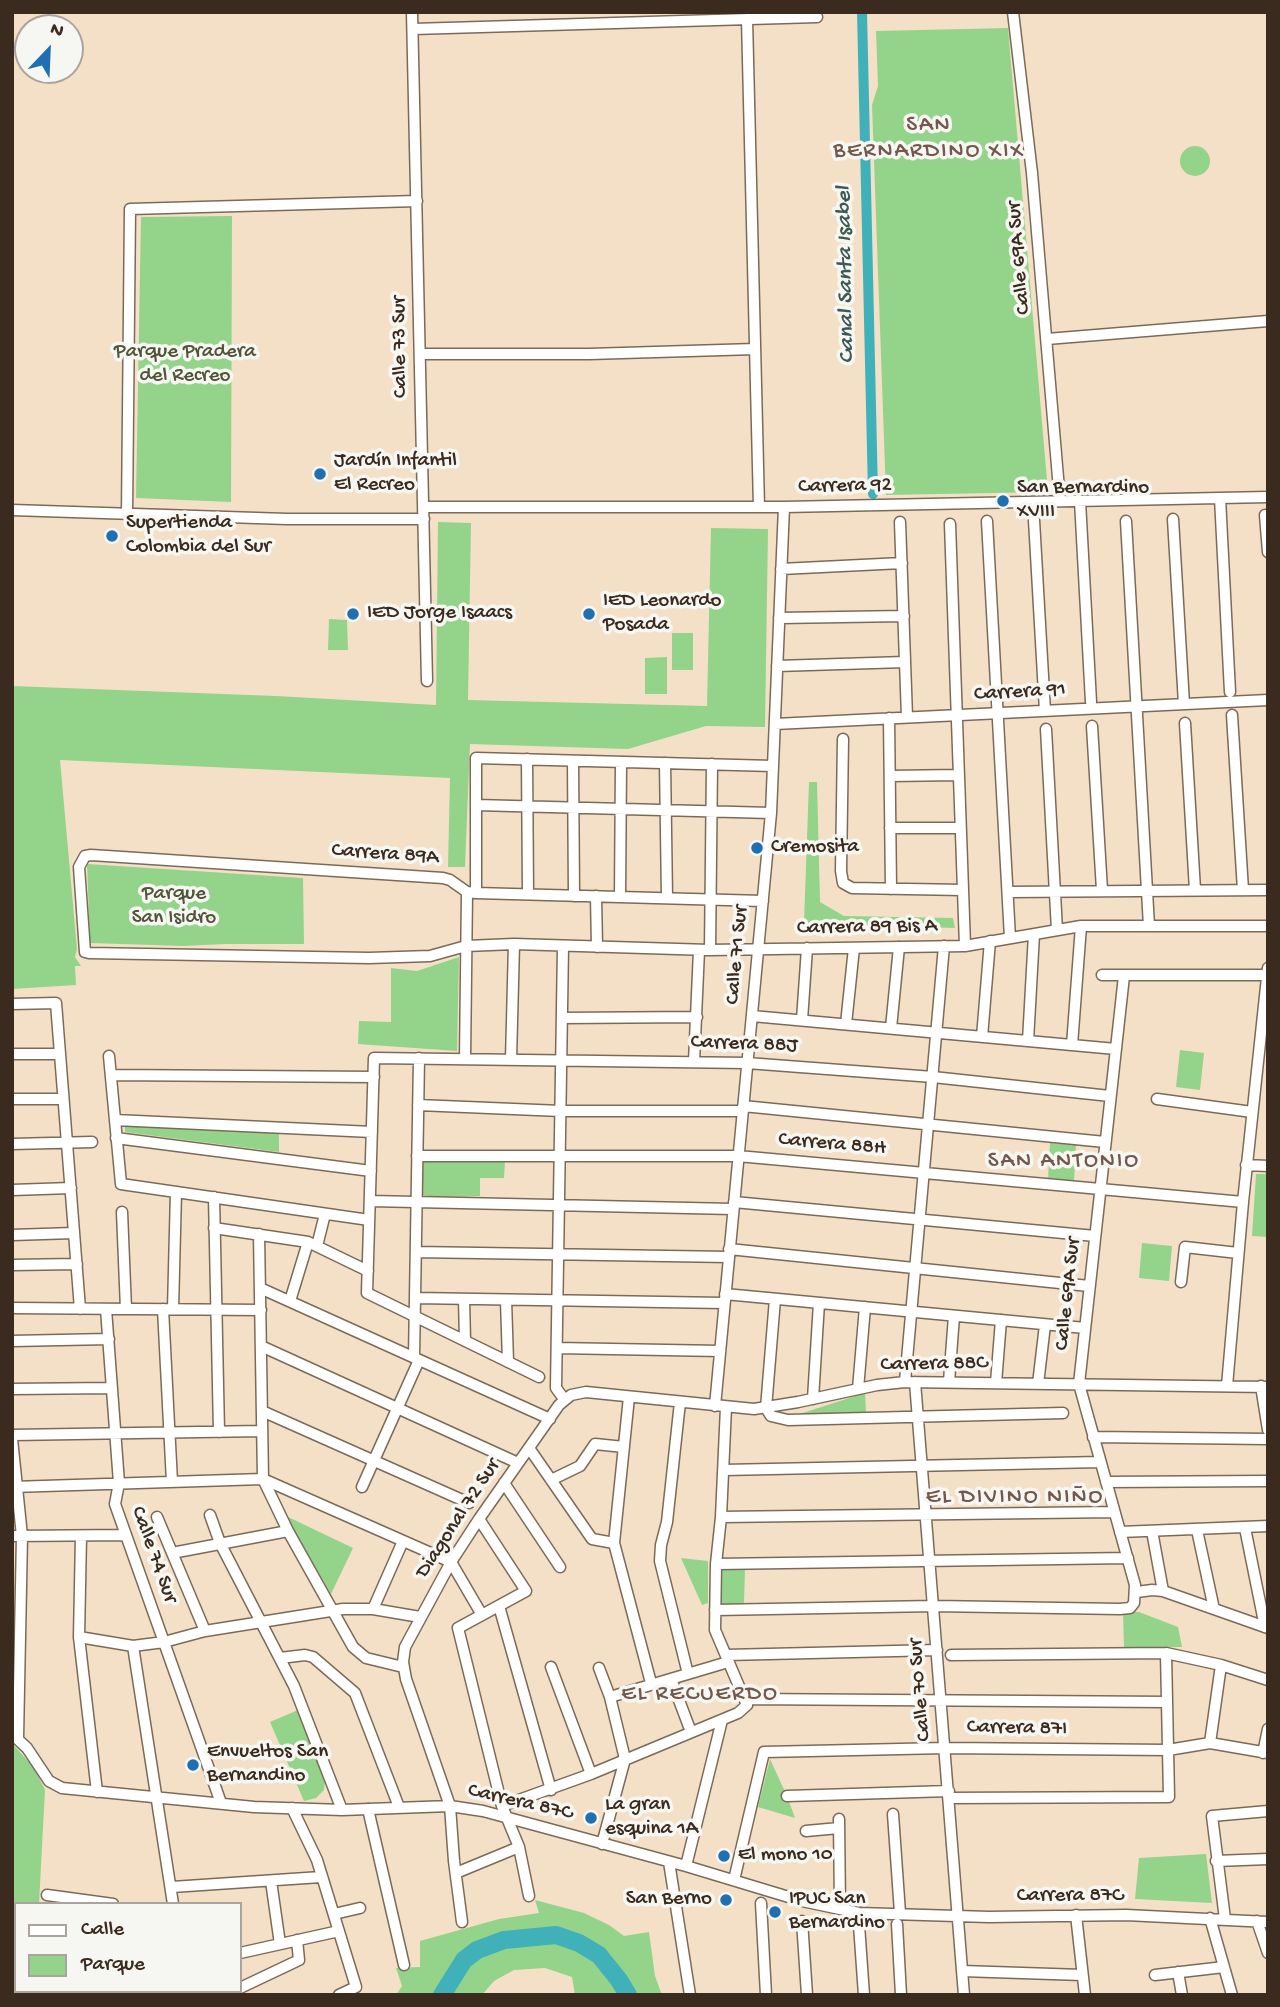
<!DOCTYPE html>
<meta charset="utf-8">
<style>
body{margin:0}
#map{position:relative;width:1280px;height:2007px;overflow:hidden;background:#f4e0c6;font-family:"Gochi Hand",sans-serif}
canvas{display:block}
.frame{position:absolute;inset:0;border:14px solid #3b2a1e;pointer-events:none}
.legend{position:absolute;left:14px;top:1902px;width:228px;height:91px;box-sizing:border-box;background:#f6f6f2;border:2px solid #aba49d;margin:0;padding:9px 12px;list-style:none;font-size:21px;color:#3b2a1e}
.legend li{display:flex;align-items:center;gap:14px;height:35px}
.legend b{width:35px;border:2px solid #aba49d}
.north{position:absolute;left:14px;top:14px;width:70px;height:70px;box-sizing:border-box;background:#f6f6f2;border:2px solid #aba49d;border-radius:50%;rotate:23deg;font-size:19px;font-weight:700;line-height:28px;text-align:center;color:#3b2a1e}
.north::after{content:'';display:block;margin:auto;width:24px;height:32px;background:#1f6fb2;clip-path:polygon(50% 0,100% 100%,50% 72%,0 100%)}
</style>
<div id="map">
<canvas width="1280" height="2007"></canvas>
<div class="frame"></div>
<ul class="legend">
<li><b style="height:9px;background:#fff"></b>Calle</li>
<li><b style="height:19px;background:#93d48a"></b>Parque</li>
</ul>
<div class="north">N</div>
</div>
<script>
const ctx = document.querySelector('canvas').getContext('2d');
ctx.lineJoin = 'round';
function paint(path, color) {
  ctx.fillStyle = color;
  ctx.fill(path, 'evenodd');
}
function shape(rows) {
  const path = new Path2D();
  for (const r of rows) {
    if (r.length === 3) {
      path.moveTo(r[0] + r[2], r[1]);
      path.arc(r[0], r[1], r[2], 0, 2 * Math.PI);
      continue;
    }
    path.moveTo(r[0], r[1]);
    for (let i = 2; i < r.length; i += 2) path.lineTo(r[i], r[i + 1]);
  }
  return path;
}
function trace(path, color, width, dash) {
  ctx.strokeStyle = color;
  ctx.lineWidth = width;
  ctx.lineCap = dash ? 'butt' : 'round';
  ctx.setLineDash(dash || []);
  ctx.stroke(path);
}
function write(font, color, halo, rows, align = 'center') {
  ctx.font = font + ' "Gochi Hand",sans-serif';
  ctx.lineWidth = 7;
  ctx.setLineDash([]);
  ctx.textBaseline = 'middle';
  ctx.strokeStyle = halo;
  ctx.fillStyle = color;
  for (const [text, x, y, turn = 0] of rows) {
    ctx.save();
    ctx.translate(x, y);
    ctx.rotate((+turn || 0) * Math.PI / 180);
    ctx.textAlign = isNaN(turn) ? turn : align;
    if (halo) ctx.strokeText(text, 0, 0);
    ctx.fillText(text, 0, 0);
    ctx.restore();
  }
}
paint(shape([
 [1008,28,1048,492,886,495,872,105,878,86,876,31],
 [1195,161,15],
 [232,216,231,502,136,498,141,217],
 [438,522,471,523,468,700,707,706,711,528,768,529,765,727,706,726,628,749,470,744,465,867,448,867,450,778,60,760,77,949,75,957,81,966,75,966,76,985,12,989,12,686,276,696,436,705],
 [329,619,347,620,348,650,328,650],
 [672,633,693,633,693,670,672,670],
 [667,657,667,694,645,694,645,658],
 [809,782,817,782,820,902,844,916,953,918,955,928,804,923],
 [87,864,303,878,304,944,226,944,183,946,90,943],
 [459,957,457,1051,358,1044,359,1021,391,1022,391,968,417,971],
 [1180,1050,1204,1053,1200,1090,1176,1087],
 [125,1123,279,1131,279,1152,125,1132],
 [1050,1143,1076,1145,1074,1182,1048,1180],
 [423,1159,505,1161,504,1178,480,1178,480,1196,437,1197,423,1195],
 [1256,1174,1268,1174,1268,1237,1252,1236],
 [1142,1243,1172,1246,1169,1281,1139,1278],
 [865,1393,866,1413,793,1416],
 [286,1516,353,1548,331,1594],
 [681,1558,708,1561,708,1603,702,1605],
 [745,1569,744,1604,720,1605,720,1570],
 [1123,1612,1139,1612,1178,1627,1182,1647,1124,1647],
 [298,1710,325,1780,324,1790,316,1798,304,1801,270,1722],
 [12,1743,34,1768,45,1790,39,1904,16,1904,16,1991,33,1991,33,1995,12,1995],
 [770,1759,787,1796,795,1818,758,1807],
 [1206,1854,1212,1903,1135,1899,1139,1858],
 [535,1900,584,1913,609,1925,624,1936,649,1932,655,1976,662,1995,575,1995,572,1977,545,1968,514,1970,494,1981,482,1995,396,1995,402,1986,396,1968,420,1967,420,1941,499,1919,539,1913]
]), '#93d48a');
trace(shape([
 [862,12,873,494]
]), '#40b0b9', 10);
trace(shape([
 [442,1995,464,1960,477,1950,504,1940,556,1935,579,1943,599,1955,619,1980,628,1995]
]), '#40b0b9', 18);
const minor = shape([
 [412,12,427,681],
 [1013,12,1032,173,1060,501],
 [747,19,759,507],
 [413,29,817,17],
 [1047,339,1268,321],
 [420,354,589,354,755,349],
 [1220,498,1230,692],
 [1080,501,1091,702],
 [424,507,784,507,1268,497],
 [12,510,287,519,424,519],
 [127,514,130,209,417,201],
 [1265,515,1268,552],
 [1173,519,1184,704],
 [1034,520,1045,711],
 [987,521,1010,938],
 [1126,521,1149,926],
 [900,522,907,717],
 [950,524,965,946],
 [781,569,902,563],
 [779,618,904,616],
 [777,666,905,662],
 [1232,715,1243,890],
 [889,718,891,889],
 [1185,723,1195,890],
 [775,724,1268,700],
 [1092,726,1102,890],
 [1046,729,1057,930],
 [843,739,841,871,843,883,852,888,963,890],
 [527,759,528,894],
 [573,761,574,896],
 [665,763,667,898],
 [890,776,958,775],
 [476,805,771,813],
 [890,828,960,828],
 [1008,892,1268,890],
 [476,893,476,758,773,766],
 [596,896,597,947],
 [620,897,621,762],
 [763,901,476,893,467,892,450,880,443,878,91,855,85,856,79,867,85,952,89,953,369,958,430,956,466,946,514,944,710,950,965,946,1081,926,1268,926],
 [563,946,556,1388,564,1399],
 [710,950,712,764],
 [1102,975,1268,975],
 [12,1004,56,1003,80,1309],
 [752,1016,1116,1049],
 [562,1018,697,1017],
 [802,1020,807,948],
 [846,1024,854,948],
 [891,1028,899,947],
 [982,1037,990,941],
 [1028,1041,1034,934],
 [1072,1045,1081,926],
 [12,1054,60,1054],
 [109,1056,121,1184,369,1220],
 [465,1059,467,892],
 [511,1060,514,944],
 [694,1062,699,950],
 [111,1075,374,1077],
 [12,1099,63,1099],
 [1157,1099,1252,1112],
 [418,1105,561,1111,743,1111],
 [743,1106,1105,1142],
 [115,1120,372,1132],
 [116,1138,371,1171],
 [12,1144,92,1142],
 [417,1156,738,1156,1243,1202],
 [1246,1165,1268,1166],
 [12,1190,71,1188],
 [214,1197,219,1432],
 [370,1201,733,1209],
 [734,1202,1095,1236],
 [122,1212,126,1309],
 [214,1228,308,1242,368,1271],
 [259,1234,263,1479,288,1531,353,1647,366,1658,403,1667],
 [12,1235,74,1233],
 [317,1246,325,1214],
 [729,1249,1089,1286],
 [416,1252,729,1257],
 [12,1265,77,1264],
 [1181,1282,1185,1247,1238,1253],
 [260,1288,550,1419],
 [725,1294,1085,1328],
 [415,1298,724,1303],
 [464,1299,465,1341],
 [775,1299,766,1408,771,1416,788,1420,1063,1413],
 [506,1300,508,1362],
 [290,1301,308,1242],
 [12,1308,261,1310],
 [106,1309,119,1483,115,1504,221,1803],
 [163,1309,172,1482],
 [173,1309,176,1192],
 [12,1341,109,1339],
 [261,1346,518,1463],
 [557,1348,720,1351],
 [414,1357,419,1058],
 [539,1377,367,1293,374,1058,747,1063,933,1077,1110,1096],
 [905,1382,944,946],
 [915,1382,964,1995],
 [949,1382,954,1316],
 [996,1383,1001,1320],
 [1038,1384,1045,1325],
 [1227,1386,1243,1202,1268,968],
 [1261,1386,1268,1430],
 [12,1389,112,1388],
 [858,1389,865,1307],
 [629,1397,614,1543,651,1683],
 [813,1399,819,1303],
 [680,1402,667,1522,661,1545,660,1561,688,1674],
 [715,1406,771,813,784,507],
 [262,1411,469,1503],
 [12,1435,262,1431],
 [1093,1437,1268,1439],
 [12,1439,22,1536,18,1738],
 [529,1448,592,1539,614,1543],
 [724,1470,1100,1462],
 [551,1480,580,1466,595,1444,624,1447],
 [1106,1482,1268,1481],
 [504,1483,560,1567],
 [12,1487,263,1479,451,1562,482,1615],
 [362,1487,419,1360],
 [210,1515,220,1543,294,1686,342,1810],
 [157,1517,205,1631],
 [721,1517,1114,1512],
 [479,1519,526,1591,458,1628,502,1806,519,1847,529,1896],
 [1245,1528,1265,1627],
 [1197,1530,1214,1609],
 [1152,1531,1163,1591],
 [1120,1532,1268,1526],
 [12,1536,126,1535],
 [81,1536,79,1637,97,1792],
 [172,1553,288,1531],
 [716,1564,1128,1558],
 [1137,1592,1152,1590,1163,1591,1268,1628],
 [499,1606,551,1790],
 [373,1609,403,1541],
 [715,1610,934,1606,1120,1609,1130,1608,1134,1603,1135,1585,1079,1384,1124,976],
 [79,1637,133,1646,164,1642,205,1631,343,1609,373,1609,420,1617],
 [133,1646,173,1904],
 [726,1655,937,1650],
 [951,1655,1166,1653,1221,1665,1268,1680],
 [280,1658,305,1655,313,1657,355,1693,399,1807],
 [551,1667,591,1774],
 [599,1668,610,1697,625,1759,602,1844],
 [671,1679,691,1732],
 [610,1697,728,1662],
 [746,1699,1167,1702],
 [12,1734,27,1748,49,1781,62,1788,254,1807,342,1810,450,1806,483,1811,686,1866,802,1901,859,1913,989,1917,1126,1915,1268,1922],
 [1210,1743,1221,1665],
 [1263,1753,1268,1729],
 [787,1796,949,1791],
 [949,1798,1169,1797,1166,1653],
 [502,1806,591,1774,738,1713,747,1705,715,1630,716,1564,721,1517,726,1407],
 [292,1808,317,1860,356,1987,339,1995],
 [368,1809,404,1965],
 [893,1814,900,1913],
 [839,1819,840,1909],
 [806,1831,839,1828],
 [1216,1861,1268,1859],
 [669,1862,690,1995],
 [686,1866,722,1720],
 [456,1873,519,1847],
 [734,1880,764,1752,945,1748,1168,1750,1210,1743,1268,1753],
 [271,1881,280,1944],
 [172,1887,321,1877],
 [47,1895,113,1904],
 [761,1903,766,1995],
 [334,1914,360,1908],
 [1076,1915,1085,1995],
 [1210,1918,1232,1995],
 [1225,1919,1212,1816,1268,1811],
 [802,1921,807,1995],
 [1257,1921,1268,1953],
 [462,1922,454,1861,450,1806,406,1679,403,1662,405,1647,451,1562,479,1519,559,1405,571,1395,586,1392,754,1409,798,1402,877,1385,905,1382,1268,1387],
 [897,1924,901,1995],
 [859,1925,864,1995],
 [240,1953,339,1931],
 [962,1971,1082,1975],
 [1178,1972,1182,1995],
 [1155,1975,1224,1967],
 [240,1988,299,1960,297,1940],
 [63,1991,78,1995],
 [159,1995,160,1991],
 [224,1995,232,1991]
]);
trace(minor, '#7c6a59', 13);
trace(minor, '#fff', 10);
for (const [x, y, r, color] of [
 [320,474,7,"#1f6fb2"],
 [1003,501,7,"#1f6fb2"],
 [112,536,7,"#1f6fb2"],
 [353,614,7,"#1f6fb2"],
 [589,614,7,"#1f6fb2"],
 [757,848,7,"#1f6fb2"],
 [193,1765,7,"#1f6fb2"],
 [591,1818,7,"#1f6fb2"],
 [724,1856,7,"#1f6fb2"],
 [726,1900,7,"#1f6fb2"],
 [775,1912,7,"#1f6fb2"]
]) {
  const dot = new Path2D();
  dot.arc(x, y, r, 0, 2 * Math.PI);
  ctx.fillStyle = color;
  ctx.fill(dot);
  trace(dot, '#f6f6f2', 2.5);
}
write('21px', '#3b2a1e', '#f6f6f2', [
 ["Calle 69A Sur",1020,258,-95],
 ["Calle 73 Sur",401,347,-91],
 ["Carrera 92",845,487,-1],
 ["Carrera 91",1020,693,-3],
 ["Carrera 89A",385,855,4],
 ["Carrera 89 Bis A",867,928,-1],
 ["Calle 71 Sur",738,955,-85],
 ["Carrera 88J",744,1045,2],
 ["Carrera 88H",832,1145,5],
 ["Calle 69A Sur",1069,1294,-84],
 ["Carrera 88C",934,1365,-1],
 ["Diagonal 72 Sur",459,1519,-57],
 ["Calle 74 Sur",153,1555,70],
 ["Calle 70 Sur",921,1690,-95],
 ["Carrera 87I",1017,1729,1],
 ["Carrera 87C",520,1803,13],
 ["Carrera 87C",1070,1897]
]);
write('21px', '#515439', '#f6f6f2', [
 ["Parque Pradera",185,353],
 ["del Recreo",185,377],
 ["Parque",174,895],
 ["San Isidro",174,919]
]);
write('21px', '#3b2a1e', '#f6f6f2', [
 ["Jardín Infantil",334,462],
 ["El Recreo",334,486],
 ["San Bernardino",1017,489],
 ["XVIII",1017,513],
 ["Supertienda",126,524],
 ["Colombia del Sur",126,548],
 ["IED Leonardo",603,602],
 ["Posada",603,626],
 ["IED Jorge Isaacs",367,614],
 ["Cremosita",771,848],
 ["Envueltos San",207,1753],
 ["Bernandino",207,1777],
 ["La gran",605,1806],
 ["esquina 1A",605,1830],
 ["El mono 10",738,1856],
 ["San Berno",712,1900,"right"],
 ["IPUC San",789,1900],
 ["Bernardino",789,1924]
], 'left');
ctx.letterSpacing = '2px';
write('23px', '#75584d', '#f6f6f2', [
 ["SAN",929,126],
 ["BERNARDINO XIX",929,152],
 ["SAN ANTONIO",1064,1162],
 ["EL DIVINO NIÑO",1015,1498],
 ["EL RECUERDO",700,1695]
]);
ctx.letterSpacing = '0px';
write('italic 23px', '#3d5954', '#f6f6f2', [
 ["Canal Santa Isabel",847,275,-91]
]);
</script>
